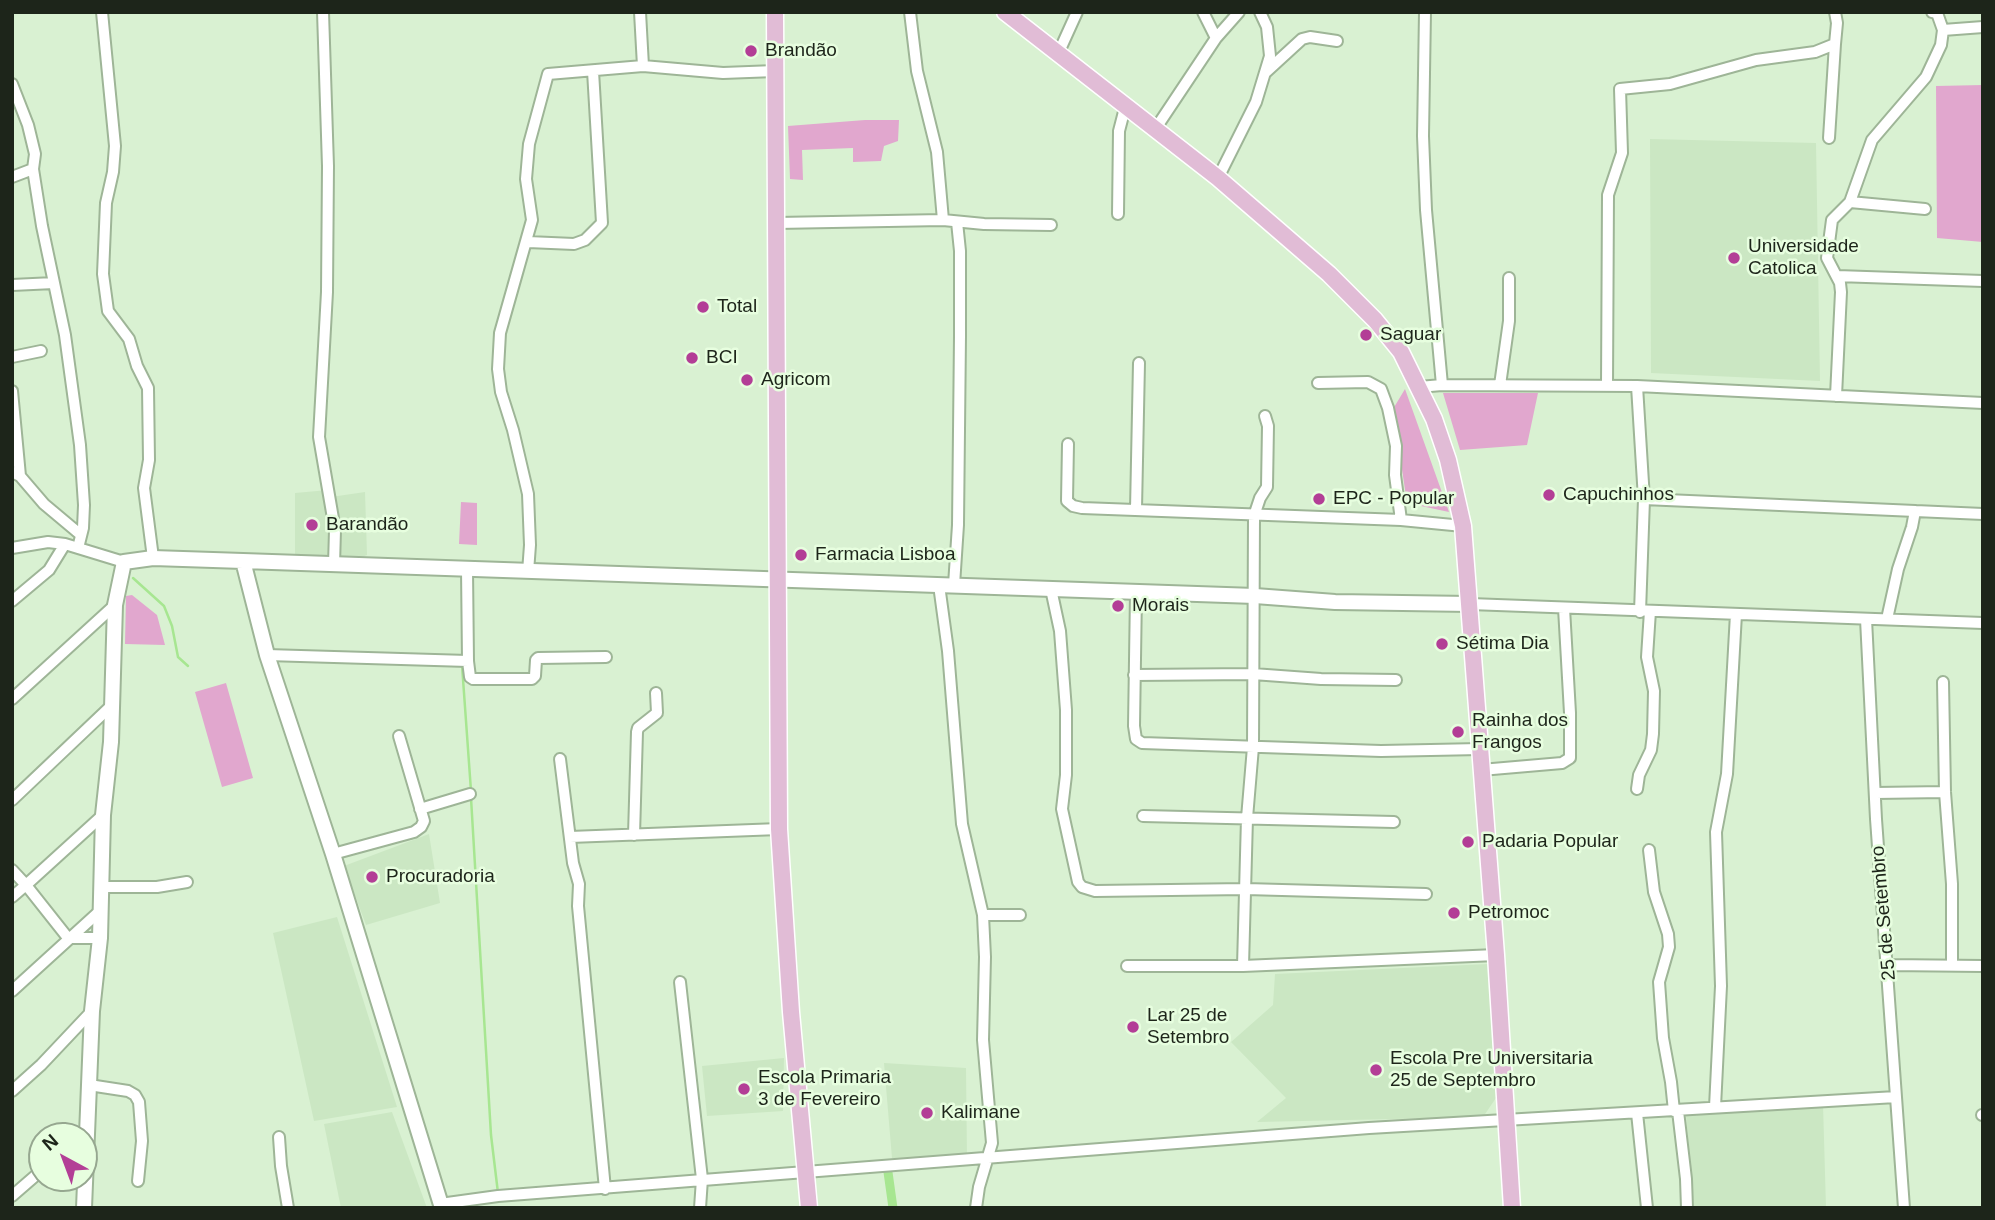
<!DOCTYPE html>
<meta charset="utf-8">
<style>
body{margin:0}
#map{position:relative;width:1995px;height:1220px;overflow:hidden;background:#d9f1d2;font-family:Arial,sans-serif}
canvas{display:block}
.frame{position:absolute;inset:0;border:14px solid #1d251a;pointer-events:none}
.north{position:absolute;left:28px;top:1122px;width:70px;height:70px;box-sizing:border-box;background:#e7fedf;border:2px solid #96a790;border-radius:50%;rotate:319deg;font-size:19px;font-weight:700;line-height:28px;text-align:center;color:#1d251a}
.north::after{content:'';display:block;margin:auto;width:24px;height:32px;background:#b33e96;clip-path:polygon(50% 0,100% 100%,50% 72%,0 100%)}
</style>
<div id="map">
<canvas width="1995" height="1220"></canvas>
<div class="frame"></div>
<div class="north">N</div>
</div>
<script>
const ctx = document.querySelector('canvas').getContext('2d');
ctx.lineJoin = 'round';
function paint(path, color) {
  ctx.fillStyle = color;
  ctx.fill(path, 'evenodd');
}
function shape(rows) {
  const path = new Path2D();
  for (const r of rows) {
    path.moveTo(r[0], r[1]);
    for (let i = 2; i < r.length; i += 2) path.lineTo(r[i], r[i + 1]);
  }
  return path;
}
function trace(path, color, width, dash) {
  ctx.strokeStyle = color;
  ctx.lineWidth = width;
  ctx.lineCap = dash ? 'butt' : 'round';
  ctx.setLineDash(dash || []);
  ctx.stroke(path);
}
function write(font, color, halo, rows, align = 'center') {
  ctx.font = font + ' Arial,sans-serif';
  ctx.lineWidth = 5;
  ctx.setLineDash([]);
  ctx.textBaseline = 'middle';
  ctx.strokeStyle = halo;
  ctx.fillStyle = color;
  for (const [text, x, y, turn = 0] of rows) {
    ctx.save();
    ctx.translate(x, y);
    ctx.rotate((+turn || 0) * Math.PI / 180);
    ctx.textAlign = isNaN(turn) ? turn : align;
    if (halo) ctx.strokeText(text, 0, 0);
    ctx.fillText(text, 0, 0);
    ctx.restore();
  }
}
paint(shape([
 [1650,139,1816,143,1820,381,1651,373],
 [328,490,328,558,295,556,295,493],
 [365,492,367,555,341,565,331,497],
 [429,834,440,903,366,925,344,866],
 [337,917,397,1107,314,1121,273,933],
 [1488,964,1496,1098,1483,1117,1257,1122,1286,1098,1231,1042,1273,1005,1275,974],
 [784,1058,783,1111,707,1116,702,1066],
 [884,1063,966,1068,967,1159,892,1158],
 [1823,1104,1826,1208,1694,1208,1686,1116],
 [392,1112,427,1208,341,1208,324,1124]
]), '#cbe7c3');
paint(shape([
 [1983,85,1983,242,1937,238,1936,86],
 [865,120,899,120,898,141,884,146,881,161,853,162,853,148,802,150,803,180,790,179,788,126],
 [1405,389,1449,512,1407,503,1393,409],
 [1443,393,1538,393,1527,445,1460,450],
 [461,502,477,503,477,545,459,544],
 [132,595,157,615,165,645,125,644,126,596],
 [226,683,253,778,222,787,195,692]
]), '#e1a7ce');
trace(shape([
 [133,578,164,606,172,626,178,657,188,666],
 [462,665,471,791],
 [471,798,491,1135,498,1193]
]), '#a7e691', 2.5);
trace(shape([
 [887,1165,893,1208]
]), '#a7e691', 9);
const street = shape([
 [102,12,115,146,113,172,106,203,103,274,108,311,129,339,137,366,148,388,149,460,144,488,153,558],
 [323,12,328,166,327,292,319,437,335,530,334,565],
 [910,12,917,71,937,152,943,220],
 [1203,12,1216,38],
 [1425,12,1423,136,1426,210,1442,385],
 [1932,12,1937,13,1943,30,1983,27],
 [1058,54,1077,12],
 [643,66,723,73,775,71],
 [1266,72,1302,39,1310,37,1337,41],
 [12,84,28,125,35,154,33,169,42,226,65,335,80,445,84,505,83,528,78,548],
 [1156,128,1216,38,1239,12],
 [1829,138,1835,44],
 [12,177,33,169],
 [1218,178,1256,102,1270,56,1267,27,1260,12],
 [1850,202,1925,209],
 [1118,214,1119,131,1126,104],
 [777,223,943,220,984,224,1051,225],
 [528,242,574,244,585,240,602,223,593,71],
 [1837,276,1983,281],
 [12,285,54,283],
 [12,357,41,351],
 [1318,383,1368,382,1381,389,1388,408,1396,446,1395,475,1401,520],
 [1500,385,1509,321,1509,278],
 [1607,385,1608,195,1622,153,1620,89,1670,84,1756,60,1815,52,1835,44,1837,23,1835,12],
 [1637,386,1644,499,1640,612],
 [1419,387,1442,385,1637,386,1983,403],
 [12,391,20,476],
 [1836,396,1841,292,1840,283,1827,258,1832,220,1850,202,1872,140,1926,77,1941,45,1943,30],
 [1265,416,1268,426,1267,487,1260,498,1254,516,1253,747,1247,818,1243,966,1496,955],
 [1068,444,1067,501,1073,506,1082,508,1401,520,1463,526],
 [12,472,20,476,44,504,81,535],
 [1644,499,1983,514],
 [1136,509,1139,363],
 [12,548,48,542,65,544,124,562],
 [467,569,468,661],
 [528,572,530,545,528,494,513,430,501,392,498,369,500,333,532,220,526,179,529,144,548,74,643,66,640,12],
 [939,585,948,651,962,824,983,915,985,957,983,1040,992,1143,979,1187,976,1208],
 [954,585,958,525,960,336,960,251,957,222],
 [1051,589,1060,631,1066,710,1066,775,1062,809,1078,882,1082,887,1095,891,1246,889,1426,894],
 [1136,593,1134,726,1136,739,1142,743,1381,751,1480,749],
 [12,601,49,570,65,544],
 [1470,604,1983,623],
 [1866,619,1876,819,1904,1208],
 [1887,619,1898,569,1912,527,1915,511],
 [267,655,468,661,470,677,473,679,532,679,535,676,536,660,538,658,606,657],
 [1134,675,1253,674,1321,679,1396,680],
 [1943,682,1945,792,1952,884,1952,965],
 [12,699,115,605],
 [560,759,573,863,579,884,578,906,605,1189],
 [1481,770,1562,763,1570,758,1570,713,1564,608],
 [1637,789,1639,775,1651,750,1653,734,1654,691,1647,657,1650,611],
 [1875,793,1945,792],
 [12,800,112,705],
 [420,809,470,794],
 [1143,816,1394,822],
 [634,835,637,732,638,728,657,713,656,693],
 [570,837,779,829],
 [1649,850,1654,892,1668,934,1669,947,1659,982,1663,1038,1671,1082,1674,1111],
 [333,854,414,832,421,827,424,821,399,736],
 [12,870,26,885,12,897],
 [102,887,157,887,187,882],
 [983,915,1020,915],
 [100,938,68,938,26,885,103,815],
 [1888,965,1983,966],
 [1127,966,1243,966],
 [680,982,702,1179,700,1208],
 [12,991,101,910],
 [89,1085,128,1091,135,1095,139,1102,142,1141,138,1181],
 [12,1091,41,1065,92,1011],
 [1715,1107,1721,986,1716,832,1727,774,1736,614],
 [1678,1111,1686,1179,1687,1208],
 [1637,1113,1647,1208],
 [1982,1115,1983,1115],
 [279,1137,281,1166,288,1208],
 [12,1196,42,1170],
 [440,1204,498,1196,1369,1128,1896,1097]
]);
const secondary = shape([
 [243,561,267,655,333,854,442,1208],
 [84,1208,92,1011,100,938,103,815,111,742,115,605,124,562,153,558,243,561,1255,596,1335,602,1470,604]
]);
const primary = shape([
 [775,12,779,829,791,1012,809,1208],
 [1005,12,1218,178,1329,274,1375,320,1401,352,1434,419,1448,460,1463,526,1496,955,1512,1208]
]);
trace(street, '#9eb597', 14);
trace(secondary, '#9eb597', 18);
trace(primary, '#fff', 19);
trace(street, '#fff', 10);
trace(secondary, '#fff', 14);
trace(primary, '#e1bcd6', 16);
for (const [x, y, r, color] of [
 [751,51,7,"#b33e96"],
 [1734,258,7,"#b33e96"],
 [703,307,7,"#b33e96"],
 [1366,335,7,"#b33e96"],
 [692,358,7,"#b33e96"],
 [747,380,7,"#b33e96"],
 [1549,495,7,"#b33e96"],
 [1319,499,7,"#b33e96"],
 [312,525,7,"#b33e96"],
 [801,555,7,"#b33e96"],
 [1118,606,7,"#b33e96"],
 [1442,644,7,"#b33e96"],
 [1458,732,7,"#b33e96"],
 [1468,842,7,"#b33e96"],
 [372,877,7,"#b33e96"],
 [1454,913,7,"#b33e96"],
 [1133,1027,7,"#b33e96"],
 [1376,1070,7,"#b33e96"],
 [744,1089,7,"#b33e96"],
 [927,1113,7,"#b33e96"]
]) {
  const dot = new Path2D();
  dot.arc(x, y, r, 0, 2 * Math.PI);
  ctx.fillStyle = color;
  ctx.fill(dot);
  trace(dot, '#e7fedf', 2.5);
}
write('19px', '#1d251a', '#e7fedf', [
 ["Brandão",765,51],
 ["Universidade",1748,247],
 ["Catolica",1748,269],
 ["Total",717,307],
 ["Saguar",1380,335],
 ["BCI",706,358],
 ["Agricom",761,380],
 ["Capuchinhos",1563,495],
 ["EPC - Popular",1333,499],
 ["Barandão",326,525],
 ["Farmacia Lisboa",815,555],
 ["Morais",1132,606],
 ["Sétima Dia",1456,644],
 ["Rainha dos",1472,721],
 ["Frangos",1472,743],
 ["Padaria Popular",1482,842],
 ["Procuradoria",386,877],
 ["Petromoc",1468,913],
 ["Lar 25 de",1147,1016],
 ["Setembro",1147,1038],
 ["Escola Pre Universitaria",1390,1059],
 ["25 de Septembro",1390,1081],
 ["Escola Primaria",758,1078],
 ["3 de Fevereiro",758,1100],
 ["Kalimane",941,1113]
], 'left');
write('19px', '#1d251a', '#e7fedf', [
 ["25 de Setembro",1884,913,-95]
]);
</script>
